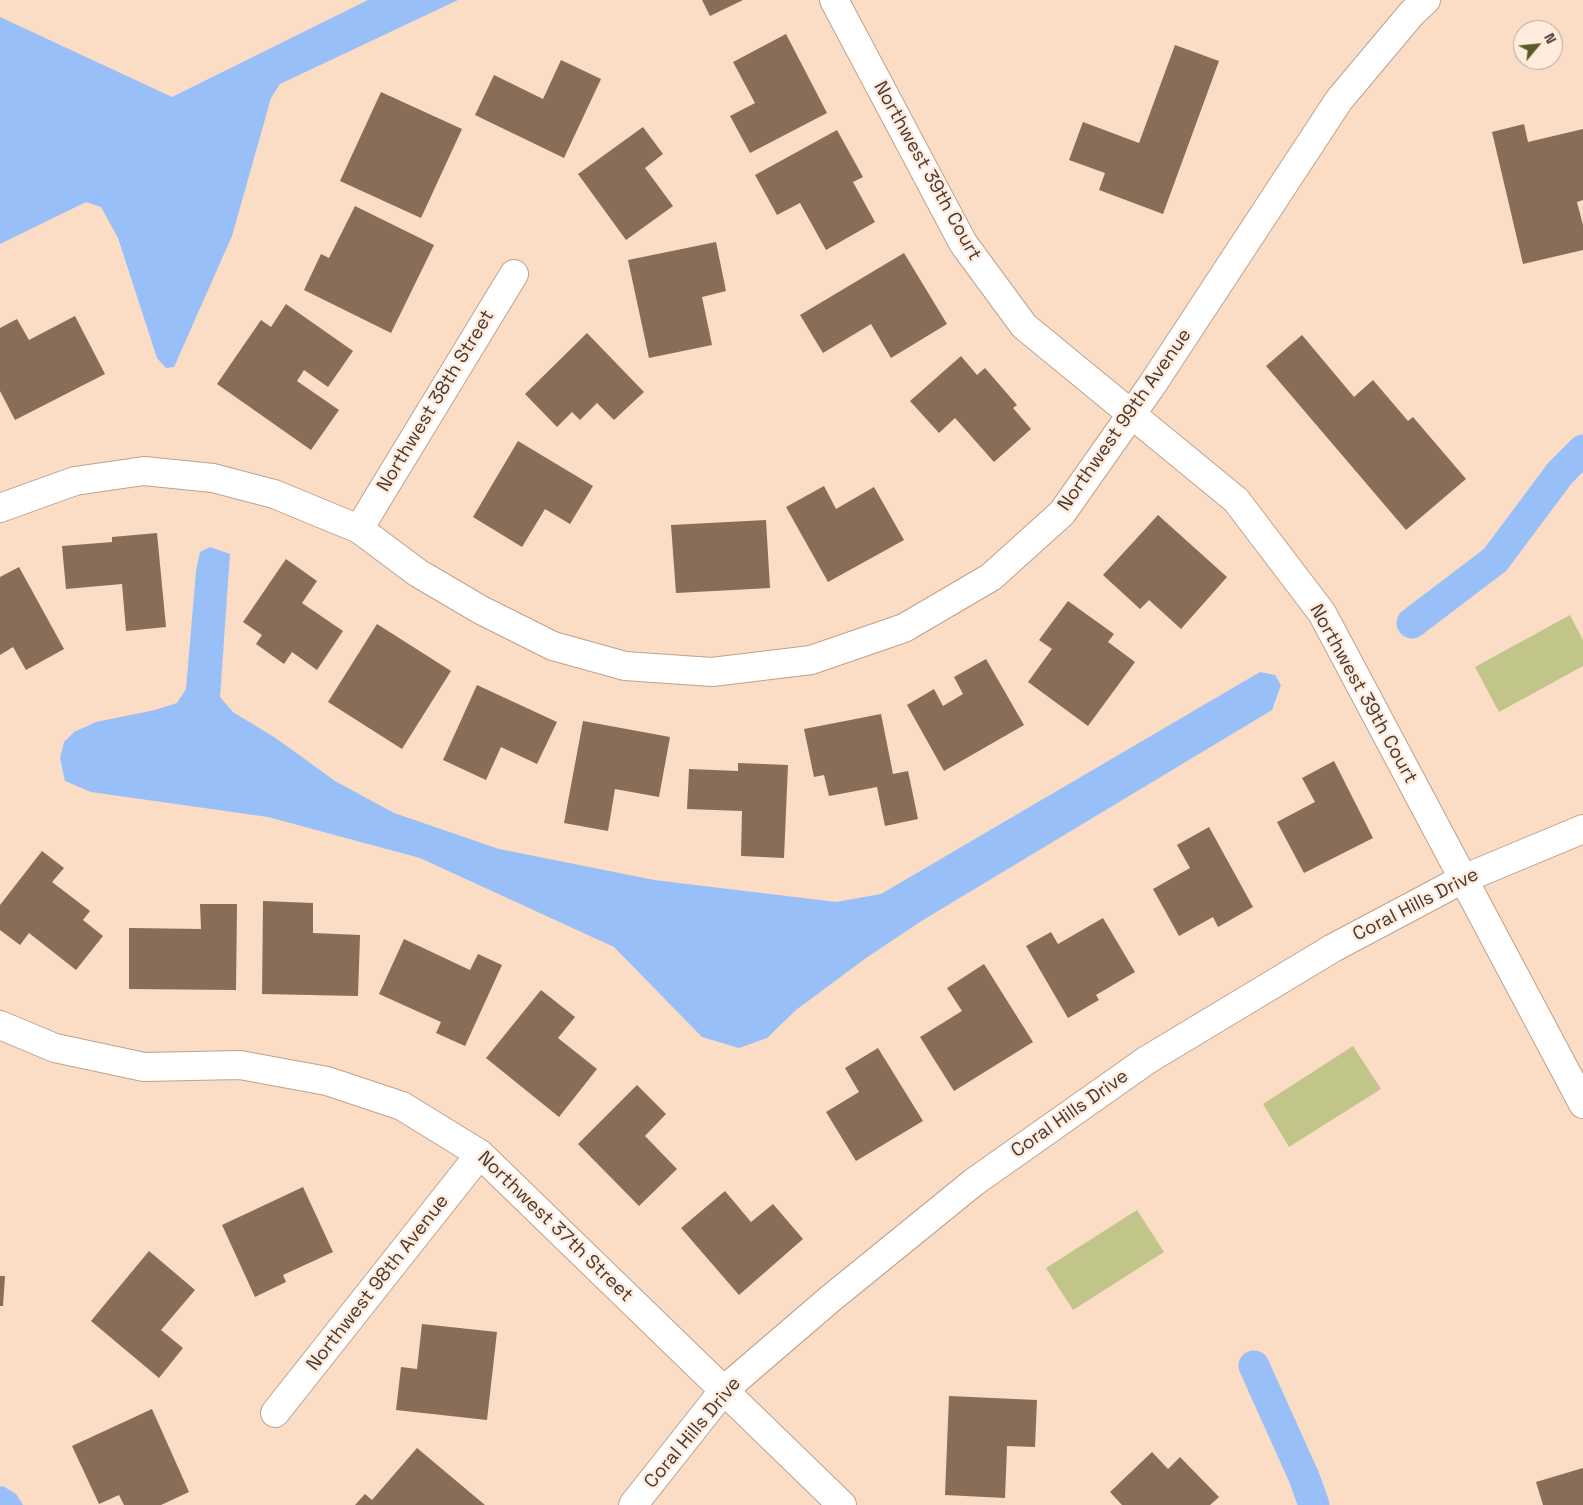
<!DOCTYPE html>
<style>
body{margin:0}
#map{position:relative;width:1583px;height:1505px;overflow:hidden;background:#fbdcc5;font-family:"Space Grotesk",sans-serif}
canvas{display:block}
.north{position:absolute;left:1513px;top:20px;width:50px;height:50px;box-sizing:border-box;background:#ffecde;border:1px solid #b5a599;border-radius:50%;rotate:62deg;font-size:14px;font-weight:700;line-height:20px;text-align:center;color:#463a31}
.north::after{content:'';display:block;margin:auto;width:18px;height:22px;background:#5a5b28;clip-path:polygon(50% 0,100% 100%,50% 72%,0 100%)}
</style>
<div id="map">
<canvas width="1583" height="1505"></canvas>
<div class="north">N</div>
</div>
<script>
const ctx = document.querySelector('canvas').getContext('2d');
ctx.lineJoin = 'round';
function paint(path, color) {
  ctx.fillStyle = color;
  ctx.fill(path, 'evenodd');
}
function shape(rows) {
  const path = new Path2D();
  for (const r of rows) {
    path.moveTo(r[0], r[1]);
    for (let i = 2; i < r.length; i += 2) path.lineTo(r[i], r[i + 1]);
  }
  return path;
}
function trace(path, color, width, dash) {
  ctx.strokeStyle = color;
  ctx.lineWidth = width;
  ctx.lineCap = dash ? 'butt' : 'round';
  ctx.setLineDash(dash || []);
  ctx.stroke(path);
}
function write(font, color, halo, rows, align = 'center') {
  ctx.font = font + ' "Space Grotesk",sans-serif';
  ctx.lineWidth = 5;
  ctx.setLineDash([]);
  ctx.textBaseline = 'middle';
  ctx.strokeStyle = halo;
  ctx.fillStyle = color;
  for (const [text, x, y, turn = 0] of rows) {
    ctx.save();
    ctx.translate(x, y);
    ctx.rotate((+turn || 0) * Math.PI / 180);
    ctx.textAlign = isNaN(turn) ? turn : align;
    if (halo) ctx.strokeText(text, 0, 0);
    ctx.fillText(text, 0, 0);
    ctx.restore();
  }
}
paint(shape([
 [1570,615,1583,640,1583,666,1499,712,1475,667],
 [1353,1046,1381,1089,1289,1147,1263,1104],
 [1137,1210,1164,1252,1073,1310,1046,1268]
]), '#c2c58a');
paint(shape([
 [368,0,458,0,280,84,271,98,232,236,174,367,166,368,157,358,118,238,101,207,86,202,0,244,0,17,172,97],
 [210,547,230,554,220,697,233,712,277,739,335,781,394,813,499,849,654,880,836,902,881,894,1260,672,1275,675,1281,685,1272,710,923,920,866,958,796,1010,767,1038,739,1048,702,1037,614,947,420,858,268,817,91,792,65,781,60,758,64,742,74,732,96,722,155,710,177,703,186,689,196,571,200,552],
 [3,1486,16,1494,23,1505,0,1505,0,1487]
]), '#98bff8');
trace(shape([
 [1412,623,1495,560,1560,473,1583,450],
 [1254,1366,1304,1477,1314,1505]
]), '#98bff8', 31);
paint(shape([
 [702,0,743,0,710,16],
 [786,34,827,113,750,153,730,116,755,103,733,62],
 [1175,45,1219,61,1163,214,1099,190,1105,173,1069,160,1083,122,1139,143],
 [561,60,601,79,564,158,475,115,494,75,543,99],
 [381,92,462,129,421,218,340,181],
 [1524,124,1528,142,1583,129,1583,200,1577,202,1583,225,1583,250,1523,264,1492,132],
 [643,127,663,154,645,168,673,206,626,240,578,174],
 [837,130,863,177,853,182,875,222,826,250,800,203,777,215,755,175],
 [355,206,434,245,391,333,304,290,321,254,329,258],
 [716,242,726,291,702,297,712,345,649,358,628,260],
 [904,253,947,324,891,358,871,324,823,353,800,315],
 [286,304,353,351,328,387,304,370,297,381,339,410,311,450,217,384,261,320,271,327],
 [75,316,105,374,15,420,0,391,0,328,17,319,29,340],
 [587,333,644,392,614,420,597,403,580,420,572,412,557,427,525,394],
 [1302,335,1354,397,1373,380,1408,421,1413,417,1466,479,1406,530,1266,366],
 [961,356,977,375,985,368,1017,405,1013,408,1031,429,994,462,955,418,939,433,910,401],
 [518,441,593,486,570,524,545,509,522,547,473,517],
 [824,486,836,509,874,487,904,540,828,582,786,507],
 [1158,515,1227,577,1181,629,1149,600,1140,609,1103,575],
 [766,520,770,588,676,593,671,525],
 [157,533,166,627,126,631,122,584,66,589,62,546,112,542,112,537],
 [286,559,317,581,302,603,343,631,317,670,292,652,284,664,256,644,262,635,243,622],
 [19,567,64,649,26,670,13,647,0,655,0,577],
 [1068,601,1114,634,1108,642,1135,662,1088,726,1028,682,1052,649,1039,640],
 [377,624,451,671,402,749,328,702],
 [986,659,1024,725,944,771,907,705,934,689,943,706,963,694,954,677],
 [477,685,557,722,537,764,501,747,486,780,443,760],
 [881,714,893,774,908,771,918,819,885,826,877,787,829,796,824,775,814,777,804,729],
 [583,721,670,737,659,797,615,789,608,831,564,823],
 [1334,761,1373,838,1304,873,1277,822,1315,802,1302,778],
 [738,763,788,765,784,858,741,856,742,811,687,809,689,769,738,771],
 [1209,827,1253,907,1218,927,1213,917,1179,936,1153,889,1190,868,1177,845],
 [42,851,64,868,52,882,90,911,83,920,103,936,76,970,29,933,20,945,0,930,0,905],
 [263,901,313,903,313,933,360,935,358,996,262,994],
 [200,904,237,904,236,990,129,989,129,928,201,929],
 [1103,918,1135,972,1096,995,1099,1000,1068,1018,1026,946,1051,932,1058,944],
 [404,939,470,970,478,954,502,965,465,1046,436,1033,441,1022,379,994],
 [984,964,1033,1042,954,1091,920,1037,962,1011,947,988],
 [541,990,575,1017,558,1038,597,1069,559,1117,486,1058],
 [878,1048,923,1121,856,1161,826,1112,859,1092,845,1068],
 [637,1085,666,1114,645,1136,677,1169,639,1206,578,1144],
 [303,1187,333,1252,283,1275,286,1282,255,1297,222,1225],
 [725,1191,751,1222,773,1204,803,1239,739,1295,681,1228],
 [149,1251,195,1290,161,1330,183,1348,159,1378,91,1321],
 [0,1276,5,1276,3,1306,0,1306],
 [422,1324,497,1332,487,1420,396,1410,401,1367,417,1369],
 [949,1396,1037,1400,1035,1447,1007,1446,1005,1498,945,1495],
 [152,1409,189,1492,161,1505,124,1505,119,1495,99,1504,72,1446],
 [417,1448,485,1505,355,1505,365,1494,372,1500],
 [1152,1452,1168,1469,1180,1457,1219,1497,1210,1505,1122,1505,1110,1492],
 [1583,1468,1583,1505,1543,1505,1536,1482]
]), '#886d58');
const minor = shape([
 [834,0,963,243,1024,326,1236,500,1322,613,1583,1104],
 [0,508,75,481,144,471,213,478,274,494,359,529,418,573,481,610,553,646,625,666,712,672,811,660,904,628,991,577,1062,513,1152,385,1339,100,1412,13,1426,0],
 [359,529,514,274],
 [0,1025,55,1048,144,1067,240,1065,327,1081,402,1106,480,1154,842,1505],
 [275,1413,480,1154]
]);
const tertiary = shape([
 [633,1505,724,1390,830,1299,974,1182,1147,1060,1333,948,1463,879,1583,829]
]);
trace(minor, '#bfa28c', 30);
trace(tertiary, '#bfa28c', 30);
trace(minor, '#fff', 28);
trace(tertiary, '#fff', 28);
write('19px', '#463a31', '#ffecde', [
 ["Northwest 39th Court",927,171,61],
 ["Northwest 38th Street",436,401,-59],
 ["Northwest 99th Avenue",1125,420,-55],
 ["Northwest 39th Court",1363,694,61],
 ["Coral Hills Drive",1416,905,-27],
 ["Coral Hills Drive",1070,1114,-35],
 ["Northwest 37th Street",555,1227,44],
 ["Northwest 98th Avenue",378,1283,-52],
 ["Coral Hills Drive",693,1433,-50]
]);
</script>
